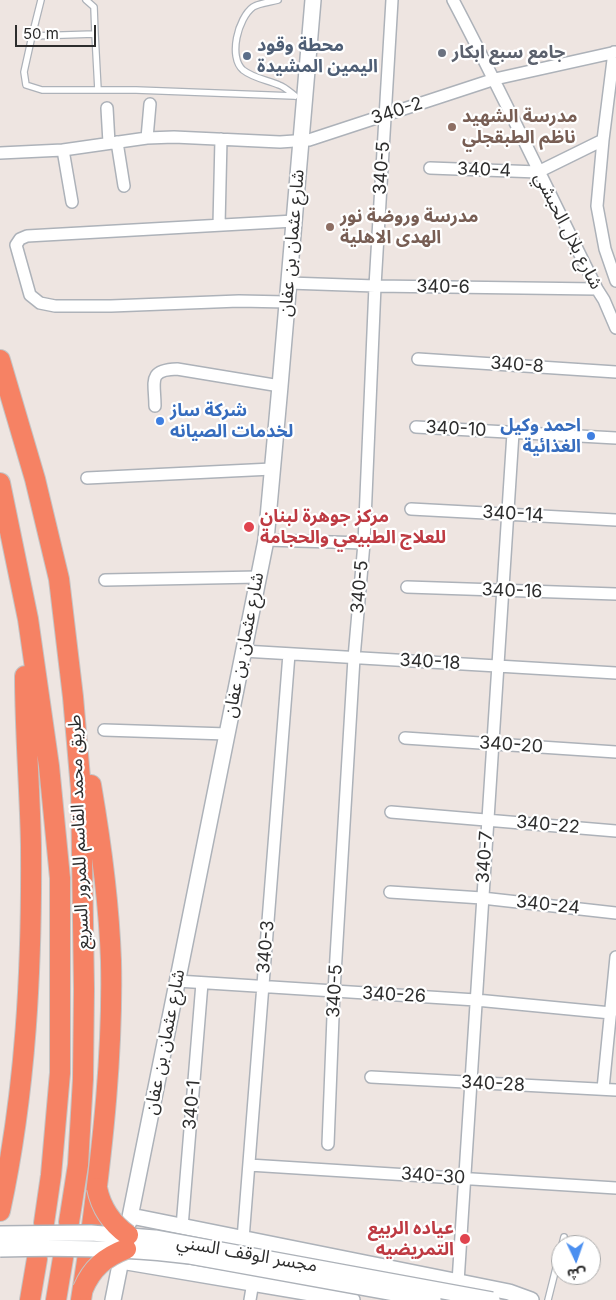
<!DOCTYPE html>
<html>
<head>
<meta charset="utf-8">
<style>
  body { margin:0 }
  #map { position:relative; width:616px; height:1300px; overflow:hidden; background:#eee5e1; font-family:Inter,"Noto Sans Arabic",sans-serif }
  canvas { display:block }
  .north { position:absolute; left:551px; top:1235px; width:50px; height:50px; box-sizing:border-box; background:#fff; border:1px solid #ababab; border-radius:50%; rotate:177deg; font-size:14px; font-weight:700; line-height:20px; text-align:center; color:#2d2d2d }
  .north::after { content:''; display:block; margin:auto; width:18px; height:22px; background:#4b8ff0; clip-path:polygon(50% 0,100% 100%,50% 72%,0 100%) }
  .scale { position:absolute; left:15px; top:25px; width:81px; height:22px; box-sizing:border-box; border:2px solid #2d2d2d; border-top:0; padding-left:6px; font-size:15px; line-height:18px; white-space:nowrap; color:#2d2d2d; -webkit-text-stroke:4px #fff; paint-order:stroke }
</style>
</head>
<body>
<div id="map">
<canvas width="616" height="1300"></canvas>
<div class="north">ش</div>
<div class="scale">50 m</div>
</div>
<script>
const ctx = document.querySelector('canvas').getContext('2d');
ctx.lineJoin = 'round';
function strokePath(path, color, width, dash) { ctx.strokeStyle = color; ctx.lineWidth = width; ctx.lineCap = dash ? 'butt' : 'round'; ctx.setLineDash(dash || []); ctx.stroke(path); }
function label(font, color, halo, rows, align = 'center') {
  ctx.font = font + ' Inter,"Noto Sans Arabic",sans-serif'; ctx.lineWidth = 4.5; ctx.setLineDash([]); ctx.textBaseline = 'middle'; ctx.strokeStyle = halo; ctx.fillStyle = color; for (const [text, x, y, turn = 0] of rows) {
    ctx.save(); ctx.translate(x, y); ctx.rotate((+turn || 0) * Math.PI / 180); ctx.textAlign = isNaN(turn) ? turn : align; if (halo) ctx.strokeText(text, 0, 0); ctx.fillText(text, 0, 0); ctx.restore();
  }
}
const lane = new Path2D(`
  M86 0 94 7 95 34
  M278 0C271 2 259 3 253 7 238 18 228 57 243 70 253 78 267 80 279 85 285 87 290 92 295 96
  M32 36 41 0
  M98 90 95 34 32 36 24 72 26 85 42 90H136L294 96
  M562 1245 564 1237
  M548 1300 561 1248`);
const street = new Path2D(`
  M453 0C503 95 549 193 597 289L604 300 616 328
  M614 52 603 140 597 206 605 249 616 281
  M107 108 109 143
  M147 138 150 104
  M117 142 124 186
  M63 150 72 202
  M0 153 63 150 147 138 174 137 280 142 309 140 495 79 616 52
  M430 168 538 172 603 140
  M219 225 221 139
  M289 283 375 286 597 289
  M287 302 239 301 111 306H55L40 303 30 295 16 245 20 239 27 236 294 221
  M418 359 616 372
  M155 406C155 382 147 370 177 369L280 386
  M416 427 616 438
  M87 478 272 469
  M411 509 616 520
  M266 540 364 543
  M105 580 258 577
  M407 587 616 594
  M243 651 616 673
  M104 730 227 734
  M405 738 616 752
  M391 812 616 831
  M390 892 482 898 616 913
  M177 981 476 1000 611 1013
  M371 1077 616 1090
  M603 1089 616 957
  M328 1144 334 991 354 658 364 543 375 286 392 0
  M249 1165 616 1188
  M182 1227 202 983
  M243 1239 289 654
  M458 1282 513 433
  M250 1300 253 1282`);
const secondary = new Path2D(`
  M131 1216 509 1292 531 1300
  M129 1222 266 540 280 386 313 0
  M121 1261 352 1300
  M113 1300 121 1260`);
const highway = new Path2D(`
  M0 360 35 479 59 579 73 697 81 789 84 989 83 1079 78 1165 69 1222
  M0 483 28 619 49 766 60 878V1073L51 1175 44 1223
  M91 785C101 843 109 902 111 961 113 1052 103 1143 91 1233
  M0 1211C26 1091 32 969 31 846 30 790 25 733 25 676
  M30 1300 37 1259
  M56 1300 63 1258
  M81 1300 89 1248`);
strokePath(lane, '#adb2b9', 8);
strokePath(street, '#adb2b9', 14);
strokePath(secondary, '#adb2b9', 18);
strokePath(highway, '#c4c4c4', 22);
strokePath(lane, '#fff', 5.5);
strokePath(street, '#fff', 11);
strokePath(secondary, '#fff', 15);
strokePath(highway, '#f68264', 20);
const secondaryBridge = new Path2D(`
  M0 1234 91 1233 155 1238 492 1300
  M0 1249C64 1247 126 1248 190 1256L433 1300`);
const highwayBridge = new Path2D(`
  M97 1188C101 1208 111 1223 128 1235
  M83 1289C92 1268 105 1257 126 1249`);
strokePath(secondaryBridge, '#adb2b9', 18, []);
strokePath(highwayBridge, '#c4c4c4', 22, []);
strokePath(secondaryBridge, '#fff', 15);
strokePath(highwayBridge, '#f68264', 20);
for (const [x, y, r, color] of [
  [442,53,5,"#6b7280"],
  [247,56,5,"#5c6f8a"],
  [452,127,5,"#8d6e63"],
  [330,227,5,"#8d6e63"],
  [160,421,5,"#3f7fe0"],
  [591,436,5,"#3f7fe0"],
  [249,527,6,"#e0444e"],
  [465,1239,6,"#e0444e"]
]) { const dot = new Path2D(); dot.arc(x, y, r, 0, 2 * Math.PI); ctx.fillStyle = color; ctx.fill(dot); strokePath(dot, '#fff', 2); }
label('bold 18px', '#4e5e75', '#fff', [
  ["محطة وقود",257,46],
  ["اليمين المشيدة",257,67]
], 'left');
label('bold 18px', '#5b616d', '#fff', [
  ["جامع سبع ابكار",452,53]
], 'left');
label('18px', '#2d2d2d', '#fff', [
  ["340-2",397,111,-18],
  ["340-5",382,168,-86],
  ["340-4",484,170,2],
  ["شارع بلال الحبشي",568,231,63],
  ["شارع عثمان بن عفان",292,243,-85],
  ["340-6",443,287,1],
  ["340-8",517,365,4],
  ["340-10",456,429,3],
  ["340-14",513,514,3],
  ["340-5",360,587,-85],
  ["340-16",512,591,2],
  ["شارع عثمان بن عفان",244,645,-79],
  ["340-18",430,662,3],
  ["340-20",511,745,4],
  ["340-22",548,825,5],
  ["طريق محمد القاسم للمرور السريع",79,832,-92],
  ["340-7",485,857,-86],
  ["340-24",548,905,6],
  ["340-3",266,947,-85],
  ["340-5",335,991,-87],
  ["340-26",394,995,3],
  ["شارع عثمان بن عفان",165,1042,-79],
  ["340-28",493,1084,3],
  ["340-1",192,1105,-85],
  ["340-30",433,1176,4],
  ["مجسر الوقف السني",247,1254,10]
]);
label('bold 18px', '#785e54', '#fff', [
  ["مدرسة الشهيد",462,117],
  ["ناظم الطبقجلي",462,138],
  ["مدرسة وروضة نور",340,217],
  ["الهدى الاهلية",340,238]
], 'left');
label('bold 18px', '#366cbe', '#fff', [
  ["شركة ساز",170,411],
  ["لخدمات الصيانه",170,432],
  ["احمد وكيل",581,426,"right"],
  ["الغذائية",581,447,"right"]
], 'left');
label('bold 18px', '#be3a42', '#fff', [
  ["مركز جوهرة لبنان",260,517],
  ["للعلاج الطبيعي والحجامة",260,538],
  ["عياده الربيع",454,1229,"right"],
  ["التمريضيه",454,1250,"right"]
], 'left');
</script>
</body>
</html>
